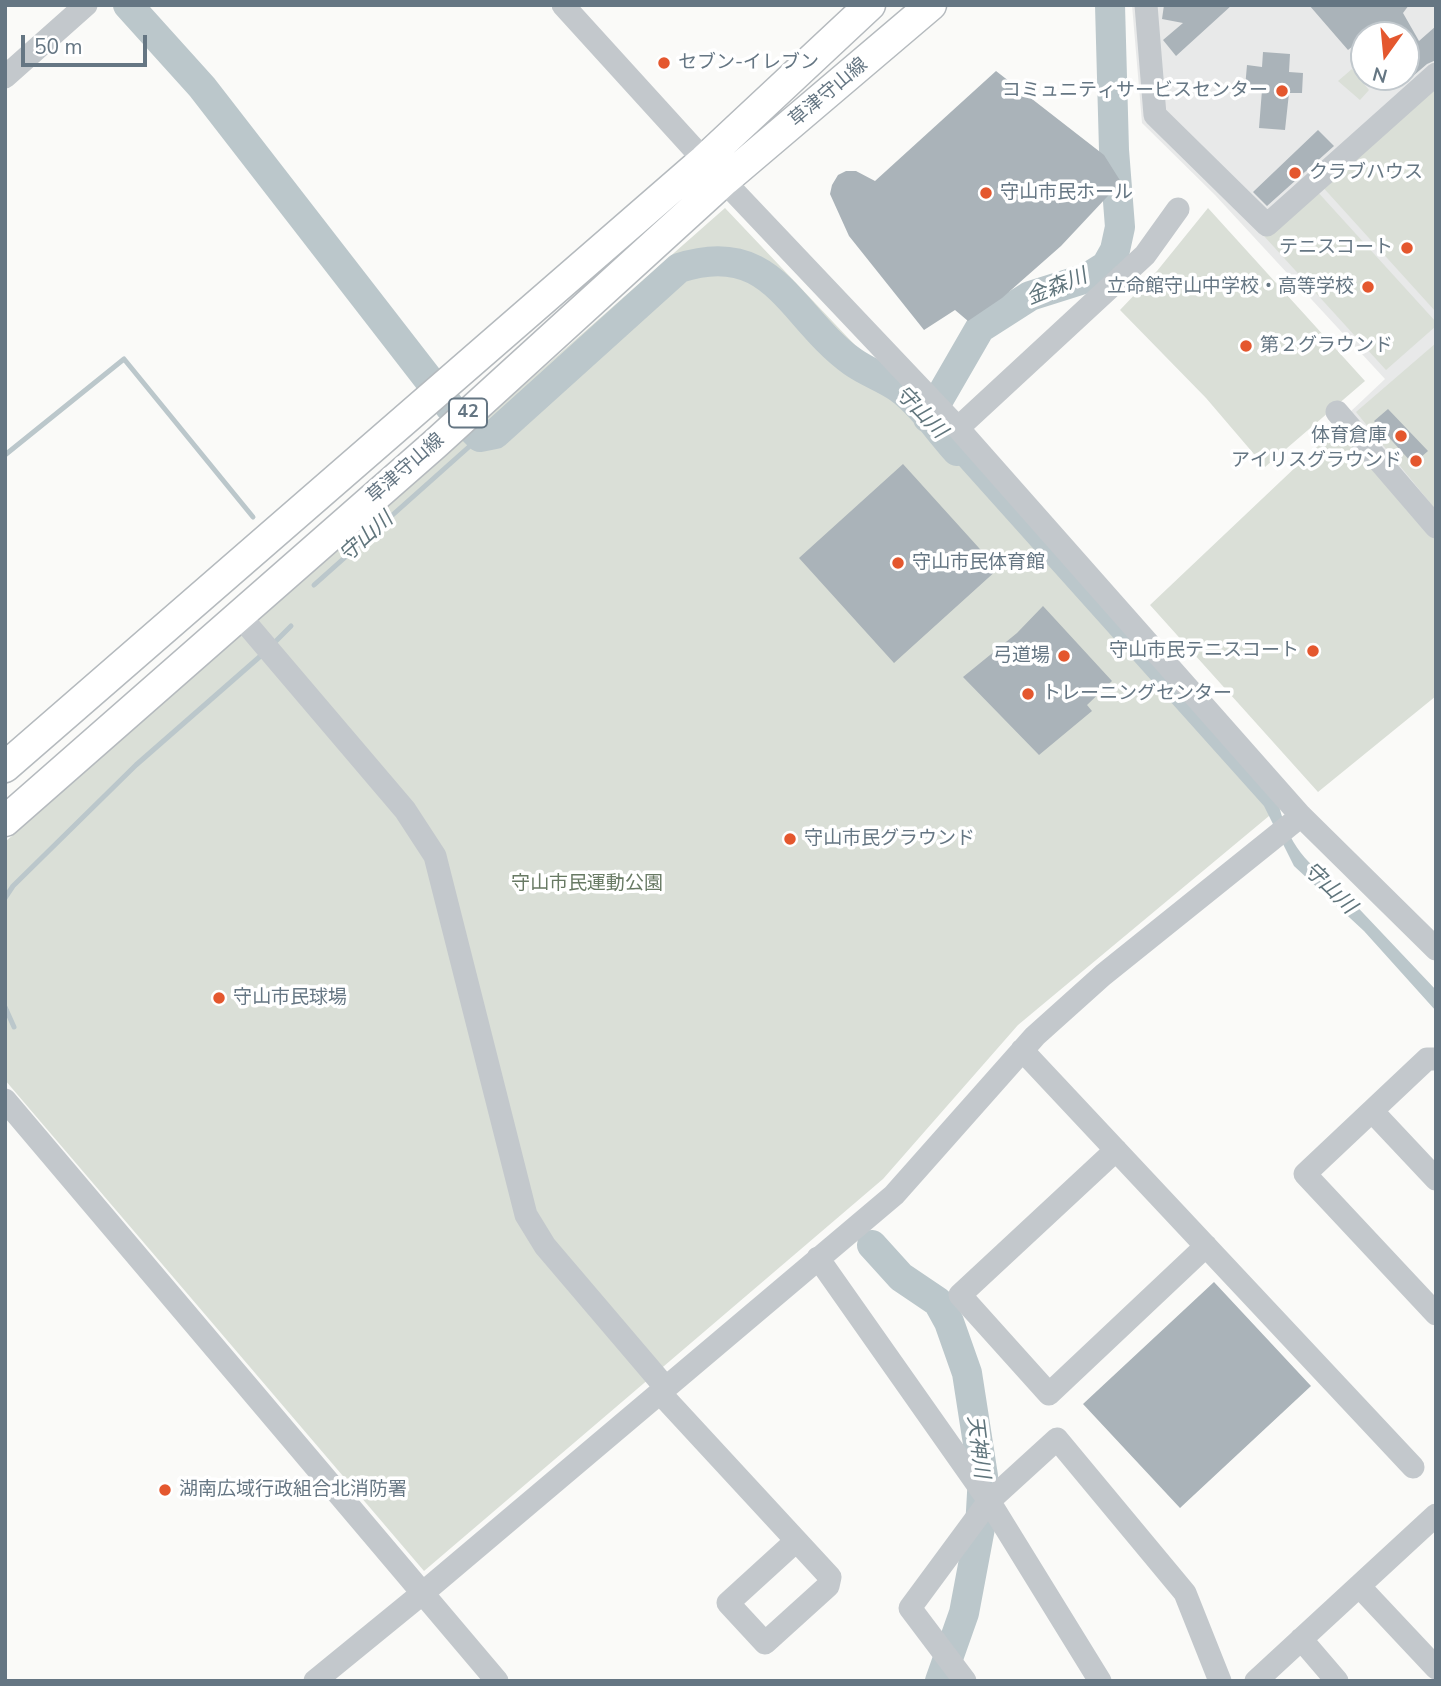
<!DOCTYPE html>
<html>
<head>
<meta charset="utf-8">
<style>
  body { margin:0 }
  #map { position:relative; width:1441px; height:1686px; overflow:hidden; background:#fafaf8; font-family:"Nunito Sans",sans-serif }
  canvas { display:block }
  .frame { position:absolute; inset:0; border:7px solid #657683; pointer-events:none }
  .north { position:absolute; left:1350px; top:21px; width:70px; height:70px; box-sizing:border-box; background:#fff; border:2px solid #c1c8cd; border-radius:50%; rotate:195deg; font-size:19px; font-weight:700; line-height:28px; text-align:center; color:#657683 }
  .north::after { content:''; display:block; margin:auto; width:24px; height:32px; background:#e4572e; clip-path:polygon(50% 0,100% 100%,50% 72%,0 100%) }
  .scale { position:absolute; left:21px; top:35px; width:126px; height:32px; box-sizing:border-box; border:4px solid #657683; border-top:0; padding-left:9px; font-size:21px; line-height:24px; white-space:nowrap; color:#657683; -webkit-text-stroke:5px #fff; paint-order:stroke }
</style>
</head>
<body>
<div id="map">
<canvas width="1441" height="1686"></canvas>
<div class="frame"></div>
<div class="north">N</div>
<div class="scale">50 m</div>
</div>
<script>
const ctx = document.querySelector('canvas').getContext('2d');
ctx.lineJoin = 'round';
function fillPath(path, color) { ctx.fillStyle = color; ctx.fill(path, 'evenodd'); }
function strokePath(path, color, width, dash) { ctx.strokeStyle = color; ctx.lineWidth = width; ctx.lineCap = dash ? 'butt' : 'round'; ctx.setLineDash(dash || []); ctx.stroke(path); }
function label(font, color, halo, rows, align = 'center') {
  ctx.font = font + ' "Nunito Sans","Noto Sans JP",sans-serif'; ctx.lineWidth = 7; ctx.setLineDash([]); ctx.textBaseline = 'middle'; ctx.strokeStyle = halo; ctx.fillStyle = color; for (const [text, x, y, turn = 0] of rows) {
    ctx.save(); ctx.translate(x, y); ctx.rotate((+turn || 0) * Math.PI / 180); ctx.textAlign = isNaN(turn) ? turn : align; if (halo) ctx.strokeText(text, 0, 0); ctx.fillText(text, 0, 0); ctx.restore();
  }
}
fillPath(new Path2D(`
  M1132 5H1436V516L1349 413 1385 379 1215 195 1142 123ZM1364 35H1406V77H1364Z`), '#e8e9e9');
fillPath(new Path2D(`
  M1352 69 1369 90 1360 100 1338 81Z
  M1436 80V312L1320 184Z
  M1315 189 1436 322V326L1386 370 1264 236Z
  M725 208 1287 801 1018 1025 883 1179 424 1571 5 1080V842Z
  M1208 208 1365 381 1265 467 1206 398 1120 310 1157 271Z
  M1436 343V510L1356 412Z
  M1338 427 1436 539V696L1318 792 1150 605Z`), '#dadfd7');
fillPath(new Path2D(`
  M935 416 1277 796C1282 827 1300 862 1328 876L1436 990V1011L1364 931 1294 866 1264 806 927 430Z`), '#bbc7cb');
strokePath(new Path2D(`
  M5 455 124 359 253 517
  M314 585 480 437
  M271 646 291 626
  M5 898 13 886 136 765 264 653
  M5 1007 14 1027`), '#bbc7cb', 5);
strokePath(new Path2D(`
  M128 5 202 87 450 407 480 437 495 434 679 268C774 237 790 317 853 362 867 372 885 378 899 388 921 404 939 431 957 451
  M928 418 980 328 1030 296 1087 278 1106 266 1115 250 1120 227 1114 150 1110 5
  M872 1245 901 1277 938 1302 949 1322 967 1373 983 1476 980 1528 964 1613 940 1681`), '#bbc7cb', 30);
fillPath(new Path2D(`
  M1164 5H1232L1176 56 1163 40 1183 23 1162 19Z
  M1309 5H1409L1403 13 1419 41 1436 26V60L1427 64 1406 82V35H1364V57L1353 46 1348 50Z
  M1263 52 1290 54 1289 72 1303 73 1302 93H1289L1285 130 1259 128 1262 90 1245 88 1247 65 1262 67Z
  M996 71 1104 155 1121 182 1061 246 1002 298 968 321 955 310 924 330 849 236 830 194 832 185 838 175 846 171H856L875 181Z
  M1318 130 1334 146 1267 206 1253 192Z
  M1388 409 1428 451 1413 464 1374 421Z
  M903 464 998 569 894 663 799 558Z
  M1043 606 1112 681 1087 705 1092 711 1039 755 963 677 1017 633Z
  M1214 1282 1311 1386 1180 1508 1083 1404Z`), '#aab3b9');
const major = new Path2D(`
  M5 767 704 160 870 5
  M5 821 435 444 725 180 931 5`);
strokePath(major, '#b5babe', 33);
strokePath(new Path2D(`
  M563 5 704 160 958 428 1301 816 1436 949
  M1146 5 1155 115 1267 225 1436 74
  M5 77 86 5
  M1337 412 1436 527
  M958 428 1145 255 1178 209
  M245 622 405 810 435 856 526 1215 545 1246 666 1388
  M1022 1050 1413 1467
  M1436 1059H1427L1305 1174 1436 1314
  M5 1100 497 1681
  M1372 1111 1436 1179
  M1116 1150 960 1295 1049 1394 1206 1246
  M818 1258 989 1501 1100 1681
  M660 1393 830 1577 828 1586 765 1643 728 1603 796 1541
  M1359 1586 1436 1668
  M1301 1639 1337 1681
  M315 1681 424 1592 894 1195 1035 1036 1103 975 1301 816
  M965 1681 910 1608 989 1501 1057 1439 1185 1593 1220 1681
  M1256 1681 1436 1515`), '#c3c8cc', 23);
strokePath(major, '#fff', 30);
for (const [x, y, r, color] of [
  [664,63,7,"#e4572e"],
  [1282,91,7,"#e4572e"],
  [1295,173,7,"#e4572e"],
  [986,193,7,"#e4572e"],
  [1407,248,7,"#e4572e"],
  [1368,287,7,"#e4572e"],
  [1246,346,7,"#e4572e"],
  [1401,436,7,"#e4572e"],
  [1416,461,7,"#e4572e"],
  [898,563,7,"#e4572e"],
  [1313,651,7,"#e4572e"],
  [1064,656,7,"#e4572e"],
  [1028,694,7,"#e4572e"],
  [790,839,7,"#e4572e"],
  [219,998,7,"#e4572e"],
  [165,1490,7,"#e4572e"]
]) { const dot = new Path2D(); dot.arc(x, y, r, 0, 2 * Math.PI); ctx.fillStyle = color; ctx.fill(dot); strokePath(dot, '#fff', 2.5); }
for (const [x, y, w] of [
  [468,413,38]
]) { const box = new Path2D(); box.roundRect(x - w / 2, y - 14.5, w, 29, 5); ctx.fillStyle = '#fff'; ctx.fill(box); strokePath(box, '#657683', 2); }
label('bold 18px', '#657683', null, [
  ["42",468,413]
]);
label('19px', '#657683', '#fff', [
  ["セブン-イレブン",678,63],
  ["コミュニティサービスセンター",1268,91,"right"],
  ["クラブハウス",1309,173],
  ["守山市民ホール",1000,193],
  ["テニスコート",1393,248,"right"],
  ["立命館守山中学校・高等学校",1354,287,"right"],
  ["第２グラウンド",1260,346],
  ["体育倉庫",1387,436,"right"],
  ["アイリスグラウンド",1402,461,"right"],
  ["守山市民体育館",912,563],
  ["守山市民テニスコート",1299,651,"right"],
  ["弓道場",1050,656,"right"],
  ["トレーニングセンター",1042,694],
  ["守山市民グラウンド",804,839],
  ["守山市民球場",233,998],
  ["湖南広域行政組合北消防署",179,1490]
], 'left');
label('19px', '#657683', '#fff', [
  ["草津守山線",829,93,-40],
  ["草津守山線",406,469,-41]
]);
label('19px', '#687a64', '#fff', [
  ["守山市民運動公園",587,884]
]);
label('italic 21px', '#60757c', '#fff', [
  ["金森川",1057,288,-22],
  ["守山川",920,413,46],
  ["守山川",367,538,-42],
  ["守山川",1329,889,44],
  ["天神川",977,1447,83]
]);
</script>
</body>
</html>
